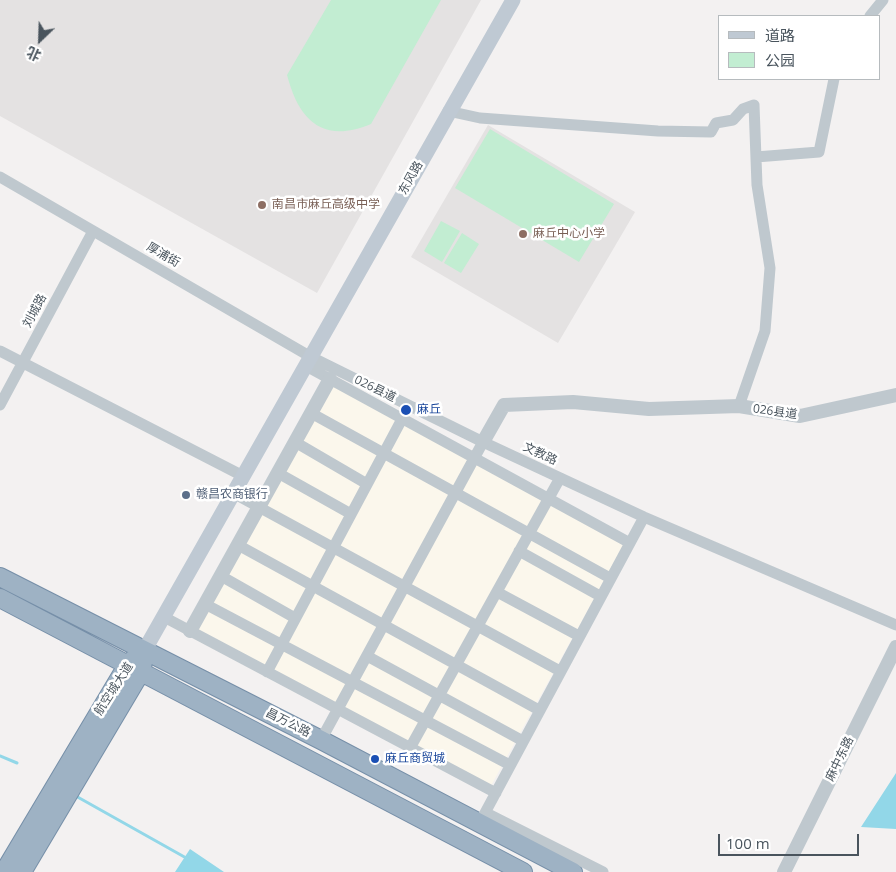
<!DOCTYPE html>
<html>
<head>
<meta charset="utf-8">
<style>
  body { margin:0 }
  #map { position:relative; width:896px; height:872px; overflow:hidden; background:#f3f1f1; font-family:"Open Sans","Noto Sans SC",sans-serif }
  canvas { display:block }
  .legend { position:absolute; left:718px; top:15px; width:162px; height:65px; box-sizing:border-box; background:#fff; border:1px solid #b6bbbe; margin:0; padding:6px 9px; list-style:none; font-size:15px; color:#49545d }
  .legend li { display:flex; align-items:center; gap:10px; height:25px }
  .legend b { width:25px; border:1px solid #b6bbbe }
  .north { position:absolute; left:15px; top:15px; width:50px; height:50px; -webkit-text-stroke:4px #fff; paint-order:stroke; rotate:204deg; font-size:14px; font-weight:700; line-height:20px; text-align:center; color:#49545d }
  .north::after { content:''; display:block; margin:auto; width:18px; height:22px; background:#49545d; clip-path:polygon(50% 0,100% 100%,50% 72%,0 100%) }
  .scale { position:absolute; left:718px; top:834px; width:141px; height:22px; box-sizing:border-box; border:2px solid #49545d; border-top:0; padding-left:6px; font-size:15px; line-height:18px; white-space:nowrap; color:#49545d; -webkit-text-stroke:4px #fff; paint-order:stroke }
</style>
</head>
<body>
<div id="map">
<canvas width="896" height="872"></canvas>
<ul class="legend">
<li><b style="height:6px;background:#bfc9d3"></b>道路</li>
<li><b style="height:14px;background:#c2edd2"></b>公园</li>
</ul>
<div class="north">北</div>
<div class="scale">100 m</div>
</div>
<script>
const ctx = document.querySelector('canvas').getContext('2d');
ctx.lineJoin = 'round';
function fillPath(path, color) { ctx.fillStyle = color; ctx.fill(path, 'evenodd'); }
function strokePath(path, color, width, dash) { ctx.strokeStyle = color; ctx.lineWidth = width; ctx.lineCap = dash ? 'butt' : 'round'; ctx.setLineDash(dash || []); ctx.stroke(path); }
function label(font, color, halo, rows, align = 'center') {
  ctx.font = font + ' "Open Sans","Noto Sans SC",sans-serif'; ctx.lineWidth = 5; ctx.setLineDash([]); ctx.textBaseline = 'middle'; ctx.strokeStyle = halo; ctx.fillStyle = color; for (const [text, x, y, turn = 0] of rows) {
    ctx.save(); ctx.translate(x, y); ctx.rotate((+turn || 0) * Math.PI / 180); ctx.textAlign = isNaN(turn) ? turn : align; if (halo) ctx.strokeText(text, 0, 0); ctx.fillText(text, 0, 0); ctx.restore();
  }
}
fillPath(new Path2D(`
  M333 385 624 544 487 793 185 634Z`), '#fbf7ec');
fillPath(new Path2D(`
  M0 0H481L317 293 0 116Z
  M488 125 635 212 558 343 411 257Z`), '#e4e2e2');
fillPath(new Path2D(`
  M331 0H441L371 124C323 144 299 121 287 75Z
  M490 129 614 204 579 262 455 188Z
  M441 221 460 231 442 262 424 251Z
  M462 233 479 244 461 273 444 263Z`), '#c2edd2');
fillPath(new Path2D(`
  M896 773V829L861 827Z
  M190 849 224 872H175Z`), '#92d7e8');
strokePath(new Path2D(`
  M0 756 17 763
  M74 795 188 859`), '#92d7e8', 3);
const trunk = new Path2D(`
  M0 577 321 740 573 872
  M0 598 523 872
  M4 872 128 664 136 657
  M22 872 142 670 143 659`);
strokePath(trunk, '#768fa8', 20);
strokePath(new Path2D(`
  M870 16 883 0
  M448 111 480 118 658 131 711 132 716 123 733 120 743 109 754 105 757 185 770 268 765 331 739 406
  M756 157 819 152 834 79
  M0 177 311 357 483 442
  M0 351 243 476
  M306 366 630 543
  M0 405 93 231
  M311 413 610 578
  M295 442 367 484
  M278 473 351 514
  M233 493 560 671
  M238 545 539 710
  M519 551 600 596
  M221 576 295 618
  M497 592 579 636
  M205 604 510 765
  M164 617 496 793
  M367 656 523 741
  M267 672 402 419
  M321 740 483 442 644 517 896 625
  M410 748 560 478
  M486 813 603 872
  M479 824 644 517`), '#bfc8ce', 11);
strokePath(new Path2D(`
  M483 442 504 405 573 402 649 409 739 406 800 416 896 395
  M190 631 330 379
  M784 872 896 647`), '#bfc8ce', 14);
strokePath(new Path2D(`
  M144 651 513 0`), '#bfc9d3', 15);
strokePath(trunk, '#9eb2c4', 18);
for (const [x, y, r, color] of [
  [262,205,5,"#8d6e63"],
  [523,234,5,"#8d6e63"],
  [406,410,6,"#1a4fb4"],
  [186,495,5,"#5c6f8a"],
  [375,759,5,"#1a4fb4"]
]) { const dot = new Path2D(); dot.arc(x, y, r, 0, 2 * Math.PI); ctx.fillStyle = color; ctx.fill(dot); strokePath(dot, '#fff', 2); }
label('12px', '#49545d', '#fff', [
  ["东风路",411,178,-61],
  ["厚浦街",163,255,30],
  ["刘城路",35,311,-62],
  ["026县道",375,389,26],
  ["026县道",775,412,8],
  ["文教路",540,454,25],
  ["航空城大道",114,689,-57],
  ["昌万公路",288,723,27],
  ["麻中东路",840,759,-64]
]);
label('12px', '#785e54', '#fff', [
  ["南昌市麻丘高级中学",272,205],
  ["麻丘中心小学",533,234]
], 'left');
label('12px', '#164399', '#fff', [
  ["麻丘",417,410],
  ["麻丘商贸城",385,759]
], 'left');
label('12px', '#4e5e75', '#fff', [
  ["赣昌农商银行",196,495]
], 'left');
</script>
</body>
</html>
